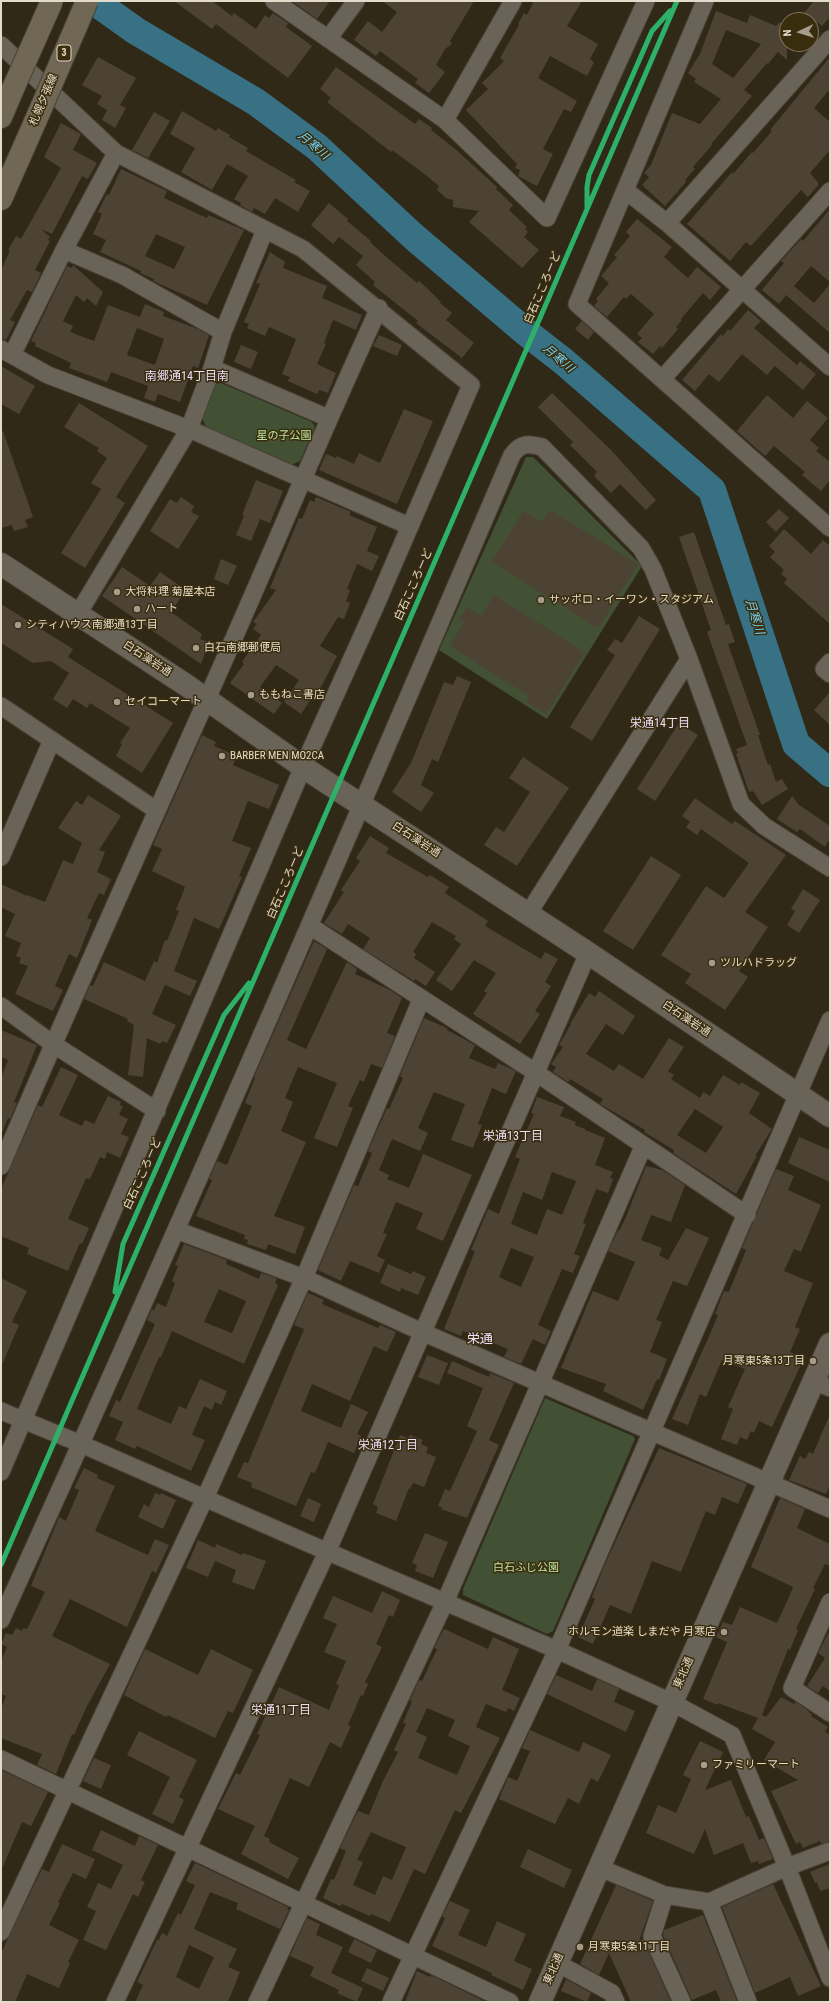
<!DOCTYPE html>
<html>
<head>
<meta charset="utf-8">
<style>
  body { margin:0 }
  #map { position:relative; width:831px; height:2003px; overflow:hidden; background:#302918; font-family:"Roboto Condensed",sans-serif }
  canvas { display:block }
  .frame { position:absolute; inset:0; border:2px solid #e4dccb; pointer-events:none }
  .north { position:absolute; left:779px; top:12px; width:40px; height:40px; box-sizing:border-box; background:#3a2d0e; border:1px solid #7e735a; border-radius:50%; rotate:266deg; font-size:11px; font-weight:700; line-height:16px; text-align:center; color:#e4dccb }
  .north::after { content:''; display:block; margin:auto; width:14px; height:18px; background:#a59d8c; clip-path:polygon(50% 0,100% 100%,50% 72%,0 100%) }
</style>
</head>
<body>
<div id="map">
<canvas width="831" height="2003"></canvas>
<div class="frame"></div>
<div class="north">N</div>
</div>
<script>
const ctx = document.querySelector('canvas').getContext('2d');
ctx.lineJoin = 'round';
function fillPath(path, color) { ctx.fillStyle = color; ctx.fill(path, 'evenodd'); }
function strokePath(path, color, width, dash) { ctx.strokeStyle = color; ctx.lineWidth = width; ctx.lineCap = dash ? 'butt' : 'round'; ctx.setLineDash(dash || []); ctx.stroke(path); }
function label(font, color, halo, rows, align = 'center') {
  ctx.font = font + ' "Roboto Condensed","Noto Sans JP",sans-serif'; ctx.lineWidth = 3; ctx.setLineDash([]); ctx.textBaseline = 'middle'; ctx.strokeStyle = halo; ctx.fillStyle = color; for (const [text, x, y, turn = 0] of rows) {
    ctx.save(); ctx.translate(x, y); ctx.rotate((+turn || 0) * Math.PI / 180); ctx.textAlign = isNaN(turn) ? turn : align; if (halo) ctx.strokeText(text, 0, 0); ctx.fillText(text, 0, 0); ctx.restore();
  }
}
fillPath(new Path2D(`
  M221 383 312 422 315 427 300 461 291 465 206 427 202 418 215 384Z
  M526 457H533L642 566 547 719 439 650Z
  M545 1398 633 1436 635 1439 553 1631 547 1634 463 1595V1589Z`), '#425034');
strokePath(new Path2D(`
  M94 1 136 31 256 102 317 147 414 237 527 333 563 361 712 490 796 744 830 773`), '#377183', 28);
fillPath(new Path2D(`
  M174 1H212L232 16 234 13 256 29 265 15 269 18 273 13 288 23 286 27 312 46 288 78 216 24 212 29Z
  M292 1H330L317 19Z
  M382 1H474L450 41 452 44 445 49 436 65 445 72 429 93 415 83 418 79 380 51 376 56 354 40 368 21 382 32 397 12Z
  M534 1H582L567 26 598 44 590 59 594 62 587 76 550 56 538 78 577 101 571 112 564 109 543 149 553 154 537 186 518 176 520 170 515 168 517 164 466 110 488 89 482 83 504 61 500 58 519 25 518 24 524 13 527 15Z
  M814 1H830V17L822 26 814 20H798Z
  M716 11 747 23 750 15 776 26 780 22 787 28V60L778 52 768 64 767 63 744 90 752 96 711 144 712 145 693 167 695 169 685 180 686 182 665 206 642 185 649 177 644 173 651 165 672 113 700 124 721 99 694 82 696 79 688 73 700 54ZM726 30 761 44 733 78 712 64Z
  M98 57 136 78 120 105 126 108 115 128 102 120 107 110 97 104 102 96 82 85Z
  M830 57V89L814 108 830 122V150L810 173 819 184 808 197 801 190 751 246 746 242 730 261 687 224 732 172 733 174 752 152 753 153 772 131 770 130Z
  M336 67 415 124 419 119 432 128 431 130 454 148 497 187 496 189 513 205 509 210 527 227 525 229 528 232 524 237 539 250 522 268 469 222 479 211 453 207V200L446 198 437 190 439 186 422 172 392 150 391 152 327 102 331 98 320 89Z
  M182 111 216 131 218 128 230 135 229 137 248 148 246 151 296 180 294 182 310 191 298 212 275 198 265 214 254 208 252 212 240 205 241 203 234 199 248 176 227 164 212 190 181 172 195 148 170 134Z
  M154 112 170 121 148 158 132 150Z
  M61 123 81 134 73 150 97 163 88 179 82 176 52 234 41 229 50 237 48 240 50 241 35 270 41 273 32 292 27 290 10 320 15 322 6 340 1 339V270L10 251 8 250 16 236 21 239 61 168 44 157Z
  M121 169 167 191 164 198 207 218 208 215 244 230 207 305 153 281 154 279 140 273 141 271 100 252 106 240 93 234 102 214 98 212 107 194 109 195ZM156 234 185 247 174 269 145 256Z
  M329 203 348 219 347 221 371 241 370 242 384 255 417 283 419 281 428 289 441 302 440 303 452 313 446 320 474 343 462 358 416 323 418 321 373 285 375 282 356 265 363 256 339 237 333 244 311 225Z
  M830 209V282L811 266 794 286 814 303 830 284V333L786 295 779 304 762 290 784 263 781 261 801 239 803 241Z
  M637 219 672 247 664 257 688 278 697 267 721 287 710 300 703 293 681 319 682 320 676 327 678 329 662 348 660 346 653 354 638 342 642 338 637 334 654 314 631 294 626 299 624 297 607 317 594 306 598 301 596 299 609 283 601 276 617 257 614 255 630 236 626 232Z
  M270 252 285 262 283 268 327 286 322 298 362 315 356 330 333 320 324 343 326 344 317 364 336 373 328 393 319 390 317 394 288 381 290 377 282 374 296 339 269 327 265 336 247 328 249 324 244 322 260 284 256 283Z
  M73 265 103 292 96 306 87 298 84 302 76 295 63 321 73 326 70 332 94 341 108 305 140 317 145 304 164 312 163 316 198 329 209 335 198 368 193 366 180 402 158 394 155 402 144 398 148 386 111 372 107 382 69 368 71 363 35 346 36 343 31 341 67 266 72 268ZM137 328 164 339 155 365 127 355Z
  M748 310 761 321 754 328 797 365 800 361 816 374 803 390 775 366 767 375 742 354 719 382 709 374 695 391 682 380 721 334 723 336 728 329 730 331Z
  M582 321 594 332 588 340 575 329Z
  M379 335 402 345 397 356 373 346Z
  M241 345 258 352 251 369 234 362Z
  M1 366 35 386 19 414 1 404Z
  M552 393 611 450 656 500 646 510 620 484 611 493 594 476 597 472 570 445 573 442 538 407Z
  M767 395 793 418 807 401 828 418 810 440 819 448 816 451 830 462V480L821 491 802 475 805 472 774 446 765 456 737 431Z
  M79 403 148 446 116 497 125 503 85 568 61 553 101 489 91 483 107 458 97 451 99 448 64 427Z
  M404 409 433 421 397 504 319 470 326 454 336 458 337 456 354 464 359 453 380 463Z
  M1 431H3L33 517 25 520 28 527 14 531 12 525 1 528Z
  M256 480 283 491 270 523 260 519 251 541 236 535 244 516 242 515Z
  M181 497 194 506 191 512 199 516 178 549 150 531 170 499 177 503Z
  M316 497 351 512 349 515 377 527 367 551 379 556 372 571 357 564 347 589 350 590 346 601 350 603 344 619 338 617 320 646 337 656 314 701 311 699 301 714 284 702 299 680 276 665 260 687 282 703 274 714 230 683 244 664 242 662 261 635 253 629 257 624 253 622 276 590 270 588 299 518 302 519 310 500 314 502Z
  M779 509 789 518 776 532 766 522Z
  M550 510 638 564 598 628 492 562 523 511 543 522Z
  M784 529 811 554 823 540 830 546V624L784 583 787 579 781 574 784 570 770 557 775 552 769 546Z
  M694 532 726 625 729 624 735 642 728 644 760 735H758L768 765 770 764 776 782 782 779 788 789 762 805 753 791 749 792 736 754 738 753 736 749 747 745 707 632 711 630 679 537Z
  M221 559 237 566 228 585 214 579Z
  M122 567 150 586 160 572 186 590 171 612 202 634 200 639 209 642 201 664 102 596Z
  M494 595 585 652 546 714 526 702 529 696 450 646 464 622 459 619 467 607 481 616Z
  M1 604 73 649 68 657 173 723 142 773 116 756 122 744 120 743 130 728 90 703 87 708 73 699 67 708 53 699 69 673 51 661 33 663 1 643Z
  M639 616 660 629 592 741 570 727 615 655 607 650 615 639 622 643Z
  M457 676 471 682 438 762 432 759 421 785 434 793 421 812 392 792 411 763 444 682 453 685Z
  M830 692V725L814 710Z
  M679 723 698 735 655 801 637 789Z
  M202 735 216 742 214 746 237 756 233 765 279 785 269 809 248 801 232 841 251 848 239 876 242 877 219 929 194 918 174 971 197 981 190 996 165 985 152 1014 176 1025 167 1043 162 1041 160 1044 147 1038 143 1077 128 1075 134 1025 127 1021 128 1019 84 999 90 985 93 986 104 962 145 981 154 961 157 963 165 940 167 941 179 911 176 910 185 887 152 871 162 849 153 845Z
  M523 757 569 788 517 866 484 845 496 827 504 832 530 792 509 778Z
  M88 795 121 816 99 850 105 852 97 872 111 879 104 895 99 893 87 918 92 920 77 958 69 954 55 986 63 990 53 1011 15 994 28 966 19 963 21 958 16 956 21 943 5 936 15 914 1 907V884L27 896V895L45 902 63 860 73 864 82 843 58 828 76 801 82 805Z
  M792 796 798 804 830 826V839L825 847 800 829 797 832 777 819Z
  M695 798 732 824 735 821 786 855 745 912 768 927 739 971 748 977 725 1010 685 983 691 974 661 955 706 886 724 898 749 863 701 829 697 835 686 827 690 822 682 816Z
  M370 836 389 848 386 853 428 877 430 875 449 887 445 893 488 921 485 926 541 959 545 952 558 959 545 982 551 986 535 1011 540 1014 520 1044 473 1014 487 993 484 991 496 973 474 960 452 991 436 980 461 944 454 939 456 936 432 922 413 952 416 954 414 958 435 972 426 986 415 979 414 981 363 949 370 938 348 924 342 934 324 923 344 892 341 890 360 861 356 858Z
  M651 856 681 875 633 950 603 931Z
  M803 889 820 900 799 933 787 925 795 911 791 909Z
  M314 941 327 949 287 1040 306 1049 347 962 357 969 355 974 390 990 402 998 387 1033 395 1036 382 1068 371 1064 364 1082 360 1080 348 1106 353 1108 337 1147 314 1138 337 1083 298 1067 285 1098 293 1102 281 1131 306 1142 274 1216 305 1227 295 1254 268 1244 266 1250 247 1244 248 1240 244 1239 245 1235 196 1216 212 1180 209 1179 217 1161 227 1165 252 1106 245 1103 255 1078 254 1077Z
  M599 991 635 1016 623 1035 606 1024 586 1054 614 1071 619 1064 643 1079 669 1038 684 1047 668 1071 674 1075 671 1079 700 1098 703 1092 710 1096 723 1075 740 1085 741 1082 760 1093 749 1113 772 1129 755 1156H757L736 1194 673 1153 674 1150 644 1132 645 1130 600 1104 603 1099 570 1079 568 1082 553 1072 556 1067 551 1064 563 1047 559 1045 571 1024H570L589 993 595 997ZM695 1109 723 1127 706 1153 677 1135Z
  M424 1018 447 1028V1030L475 1045 469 1058 495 1069 498 1063 516 1071 506 1094 492 1088 478 1124 482 1125 473 1148 451 1140 465 1104 434 1092 418 1128 428 1133 420 1151 392 1139 379 1170 389 1175 387 1179 409 1188 423 1154 472 1175 443 1241 416 1229 423 1213 396 1202 383 1233 387 1234 377 1256 385 1260 379 1273 350 1261 341 1281 318 1270 354 1185 358 1186 372 1153 368 1151 387 1108 389 1109 403 1078 400 1076Z
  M1 1030 37 1045 14 1102 17 1103 10 1119 8 1118 2 1133 1 1078 8 1060 1 1057Z
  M61 1067 78 1075 59 1115 82 1126 85 1120 94 1124 108 1096 121 1102 120 1105 123 1106 119 1115 128 1119 121 1134 129 1137 120 1158 107 1152 105 1159 100 1157 90 1179 86 1178 68 1219 89 1228 82 1244 80 1243 68 1271 27 1254 29 1248 1 1236V1189L38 1105 42 1107Z
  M537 1097 564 1107 560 1116 576 1122 575 1125 585 1129V1130L605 1138 595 1165 613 1172 610 1178 613 1179 608 1193 596 1189 583 1223 586 1224 574 1254 580 1256 573 1273 562 1269 538 1325 551 1331 545 1345 533 1339 521 1364 504 1357 508 1349 463 1331 461 1336 444 1329 475 1251 471 1250 488 1209 499 1214 520 1159 515 1157 534 1114 531 1113ZM552 1172 576 1181 562 1215 547 1209 537 1235 511 1224 523 1192 542 1200ZM511 1248 534 1257 521 1287 499 1277Z
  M799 1137 830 1150V1182L788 1163Z
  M646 1166 662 1170 685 1185 671 1222 651 1215 641 1240 662 1248 659 1255 668 1260 686 1228 709 1238 687 1286 673 1281 656 1320 662 1322 650 1352 667 1359 659 1380 657 1379 643 1410 603 1391 606 1384 561 1368 593 1291 618 1301 635 1262 608 1251 618 1230 619 1231 626 1217Z
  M776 1169 794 1176 788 1190 821 1205 801 1252 794 1249 784 1271 813 1283 795 1327 800 1329 790 1352 804 1358 772 1427 759 1421 754 1433 751 1431 747 1440 740 1437 737 1445 721 1439 733 1409 728 1407 745 1369 722 1360 706 1397 700 1394 688 1425 672 1419 710 1334 718 1315 715 1314 724 1291 729 1292 746 1250 742 1248Z
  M184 1244 227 1260 226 1264 259 1279 261 1273 277 1278 275 1283 278 1285 244 1364 172 1331 161 1357H159L137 1409 171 1424 179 1406 186 1409 200 1379 227 1391 221 1405 215 1402 212 1410 204 1406 192 1435 205 1440 191 1471 137 1446 135 1449 115 1440 123 1422 109 1416 116 1400 120 1402 155 1324 147 1320 152 1309 154 1311 157 1303 166 1307 175 1283 172 1281 178 1266 175 1265ZM219 1289 246 1301 232 1333 204 1322Z
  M388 1264 411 1274 413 1271 426 1277 418 1295 401 1288 400 1292 380 1283Z
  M1 1278 27 1291 12 1322 19 1325 1 1367Z
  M308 1293 324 1300 322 1304 378 1328 380 1325 396 1332 387 1352 374 1346 350 1401 312 1384 301 1411 341 1428 351 1404 368 1412 357 1434 361 1436 354 1453 328 1442 315 1473 311 1472 296 1506 251 1487 252 1483 237 1477 244 1462 248 1463 304 1329 294 1325Z
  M427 1355 448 1363 439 1385 418 1377Z
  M452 1361 489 1377 490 1373 514 1383 489 1440 499 1445 467 1518 441 1509 442 1507 438 1506 445 1489 450 1491 477 1431 467 1426 483 1388 447 1373Z
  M830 1414V1485L826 1494 789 1480 800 1456 805 1459 809 1452 813 1454Z
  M400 1435 408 1438 410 1435 423 1440 421 1444 428 1447 426 1453 436 1457 424 1487 413 1483 410 1489 409 1488 396 1521 376 1513 378 1507 373 1504Z
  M659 1448 747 1484 738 1504 722 1497 715 1515 706 1511 681 1572 652 1561 631 1614 610 1605 593 1644 578 1637 595 1599 592 1597 604 1566Z
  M84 1468 98 1475 97 1478 115 1486 95 1531 148 1555 155 1539 169 1545 156 1573 152 1571 127 1627 70 1599 52 1636 110 1664 86 1708 74 1735 72 1734 56 1774 37 1765 42 1754 1 1738V1709L6 1696 1 1694V1661L7 1647 1 1644 6 1633 12 1635 16 1628 22 1631 23 1628 27 1629 45 1592 31 1586 59 1517 66 1521 79 1490 74 1488Z
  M155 1493 160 1495 161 1493 176 1500 163 1529 138 1517 144 1504 149 1507Z
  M308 1498 321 1504 314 1522 300 1516Z
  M780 1498 805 1509 797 1528 830 1544V1566L825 1564 813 1588 815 1589 796 1629 798 1630 790 1650 788 1649 762 1715 766 1717 781 1697 794 1704 796 1702 807 1710 812 1715 811 1716 828 1727 825 1732 830 1735V1841L821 1844 820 1841 803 1848 800 1842 796 1844 771 1791 798 1780 764 1760 775 1742 752 1729 758 1718 718 1703V1705L703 1699 727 1642 716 1637 723 1622 732 1625 740 1607 777 1623 789 1597 793 1587 751 1567Z
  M425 1533 448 1542 433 1578 415 1571 417 1565 412 1563Z
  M198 1540 215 1548 216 1544 242 1555 243 1553 266 1561 254 1590 232 1582 236 1570 215 1561 208 1577 186 1568Z
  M382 1591 400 1600 393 1617 389 1615 376 1644 382 1647 365 1682 368 1684 363 1696 361 1695 348 1725 351 1726 341 1748 330 1742 309 1787 290 1778 264 1836 270 1839 269 1842 299 1858 288 1879 241 1854 255 1826 218 1809 236 1773 240 1775 260 1735 257 1734 279 1687 329 1710 339 1685 336 1684 346 1661 324 1652 337 1624 323 1618 333 1596 372 1613Z
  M444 1629 488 1649 493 1637 519 1649 502 1690 520 1698 514 1711 508 1708 506 1712 486 1704 476 1727 500 1738 461 1813 455 1810 425 1874 414 1869 390 1922 371 1914 370 1916 342 1904 340 1906 323 1898 331 1879 334 1880 346 1851 340 1848 358 1811 369 1815 383 1781 398 1752 394 1750 406 1724 403 1723 412 1701 410 1700 419 1680 422 1681 437 1649 434 1648ZM427 1708 455 1720 448 1736 470 1746 457 1775 418 1758 427 1737 416 1732ZM371 1832 406 1847 392 1880 383 1876 375 1895 353 1885 363 1862 357 1860Z
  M830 1630V1691L823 1686 818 1693 807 1686 825 1658 818 1653Z
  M145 1649 198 1675 211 1649 253 1670 233 1713 228 1711 215 1738 168 1715 166 1717 124 1695Z
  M556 1675 592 1691 597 1679 619 1689 614 1702 635 1711 626 1732 547 1694Z
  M530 1730 579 1752 583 1742 611 1755 598 1782 591 1778 579 1804 568 1798 555 1824 499 1799 508 1777 517 1781 530 1751 522 1748Z
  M139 1731 197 1760 179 1797 184 1800 173 1824 152 1814 170 1777 127 1755Z
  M700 1741 723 1752 705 1790 731 1780 746 1817 749 1816 759 1840 764 1838 773 1859 759 1864 758 1861 751 1863 743 1843 714 1855 705 1829 694 1854 646 1833 658 1805 676 1813 691 1779 683 1775Z
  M94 1758 111 1765 101 1789 83 1781Z
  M1 1770 48 1792 31 1826 22 1822 1 1871Z
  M101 1830 135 1846 139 1836 158 1845 141 1880 145 1882 138 1897 133 1894 106 1950 83 1940 96 1911 87 1907 98 1883 111 1889 123 1865 92 1850Z
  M62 1844 95 1859 86 1879 73 1873 58 1902 60 1903 49 1925 79 1940 68 1962 70 1963 59 1988 27 1974 15 2002H1V1953L42 1869 49 1872Z
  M528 1849 572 1870 564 1888 520 1867Z
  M195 1863 288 1907 287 1909 289 1910 280 1929 236 1909 238 1903 210 1892 194 1929 237 1949 228 1967 240 1972 228 2002H135L143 1985 137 1982 157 1940H159L162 1933 167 1936 178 1913 181 1915 195 1885 186 1881ZM189 1945 214 1957 199 1989 176 1977Z
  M830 1864V1888L820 1891 817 1882 815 1883 810 1872Z
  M773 1884 821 1986 798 1996 790 1977 755 1993 722 1907Z
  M616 1885 653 1901 639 1941 643 1939 671 2002H631L609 1953 599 1975 580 1964Z
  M450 1901 470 1910 458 1935 486 1947 497 1921 526 1934 514 1961 532 1969 523 1990 491 1975 492 1973 432 1946 445 1918 442 1916Z
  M703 1915 737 2001 735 2002H721L716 1990 692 2000 663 1935 664 1930Z
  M307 1918 320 1924 316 1935 343 1947 331 1973 363 1988 357 2002 337 1993 339 1990 310 1976 314 1967 290 1956Z
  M354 1939 377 1950 371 1963 348 1952Z
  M367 1968 389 1978 383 1991 361 1981Z
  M417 1971 430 1977 431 1975 486 2002H405Z
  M566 1979 591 1993 587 2002 561 1991Z`), '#4d4334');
const minor = new Path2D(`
  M274 1 445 120 547 218 646 1
  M705 1 577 304 830 528
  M328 39 356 1
  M1 45 116 153 303 249 471 385 375 607 303 767 1 1472
  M445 120 513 1
  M625 190 667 223 830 367
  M667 223 830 39
  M64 250 122 275 223 332
  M1 349 48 375 189 429 409 526
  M12 355 64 250 116 153
  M212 368 328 418
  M663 378 830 191
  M78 614 189 429 212 368 223 332 265 230
  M830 662 824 669 830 674
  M1 706 156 810
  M1 857 52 740
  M528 914 689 659
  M310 926 535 1072 747 1215
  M1 1006 53 1044 157 1111
  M1 1166C67 1010 137 856 206 701 265 570 319 438 379 308
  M176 1230 304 1278 422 1332 830 1509
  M813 1381 830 1388
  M1 1411 74 1441 312 1545 557 1650 671 1702 732 1735 787 1867 830 1978
  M830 1602 792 1688 830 1713
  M1 1620C177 1234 345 845 512 455 521 443 528 443 542 447L641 548 653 569 689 659 741 804 764 826 830 868
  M1 1759 510 2002
  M600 1868 665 1895 709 1902 748 2002
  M665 1895 652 1936 682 2002
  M709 1902 787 1867 830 1851
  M1 1932 205 1498 304 1278 421 1000
  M557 1963 612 1993 616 2002
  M115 2002 327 1552 588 953
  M257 2002 445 1602 643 1147
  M391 2002 557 1650 830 1020`);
const tertiary = new Path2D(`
  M540 2002 830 1344`);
const secondary = new Path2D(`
  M1 564 186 685 303 767 588 953 830 1116`);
const primary = new Path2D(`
  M1 117 12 91
  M1 199 42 106`);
strokePath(minor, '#484236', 19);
strokePath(tertiary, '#484236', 24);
strokePath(secondary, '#484236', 24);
strokePath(primary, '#484236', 24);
strokePath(minor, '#696457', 17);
strokePath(tertiary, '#696457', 22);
strokePath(secondary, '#696457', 22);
strokePath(primary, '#706755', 22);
const primaryBridge = new Path2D(`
  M12 91 52 1
  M42 106 87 1`);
strokePath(primaryBridge, '#484236', 24, []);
strokePath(primaryBridge, '#706755', 22);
strokePath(new Path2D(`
  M587 207V187L589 175 652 31 670 11
  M115 1292 123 1244 224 1015 249 983
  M1 1565 677 1`), '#2db169', 5);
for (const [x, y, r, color] of [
  [117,592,4,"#a59d8c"],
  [541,600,4,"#a59d8c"],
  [137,609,4,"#a59d8c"],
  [18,625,4,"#a59d8c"],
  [196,648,4,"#a59d8c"],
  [251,695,4,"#a59d8c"],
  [117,702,4,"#a59d8c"],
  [222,756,4,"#a59d8c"],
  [712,963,4,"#a59d8c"],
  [813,1361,4,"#a59d8c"],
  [724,1632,4,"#a59d8c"],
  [704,1765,4,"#a59d8c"],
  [580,1947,4,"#a59d8c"]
]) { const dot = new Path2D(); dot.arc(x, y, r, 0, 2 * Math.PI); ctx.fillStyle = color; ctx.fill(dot); strokePath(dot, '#3a2d0e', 1.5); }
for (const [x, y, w] of [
  [64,53,14]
]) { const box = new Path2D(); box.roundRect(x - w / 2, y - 8, w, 16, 3); ctx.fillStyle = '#3a2d0e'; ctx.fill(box); strokePath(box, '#e4dccb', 1); }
label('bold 10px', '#e4dccb', null, [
  ["3",64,53]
]);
label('11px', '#e4dccb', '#3a2d0e', [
  ["札幌夕張線",44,100,-67],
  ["白石こころーど",543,288,-67],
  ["白石こころーど",414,585,-66],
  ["白石藻岩通",147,659,33],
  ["白石藻岩通",416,840,33],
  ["白石こころーど",286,883,-67],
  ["白石藻岩通",686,1019,34],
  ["白石こころーど",143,1174,-66],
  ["東北通",684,1673,-66],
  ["東北通",554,1969,-66]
]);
label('11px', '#bce59e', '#3a2d0e', [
  ["星の子公園",284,436],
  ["白石ふじ公園",526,1568]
]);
label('11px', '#e4dccb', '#3a2d0e', [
  ["大将料理 菊屋本店",125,592],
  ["サッポロ・イーワン・スタジアム",549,600],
  ["ハート",145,609],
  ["シティハウス南郷通13丁目",26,625],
  ["白石南郷郵便局",204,648],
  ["ももねこ書店",259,695],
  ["セイコーマート",125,702],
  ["BARBER MEN MO2CA",230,756],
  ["ツルハドラッグ",720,963],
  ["月寒東5条13丁目",805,1361,"right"],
  ["ホルモン道楽 しまだや 月寒店",716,1632,"right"],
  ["ファミリーマート",712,1765],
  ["月寒東5条11丁目",588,1947]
], 'left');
label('italic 12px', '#74d4f6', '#3a2d0e', [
  ["月寒川",313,146,40],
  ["月寒川",558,359,40],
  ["月寒川",754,617,72]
]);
label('12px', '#e7defb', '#3a2d0e', [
  ["南郷通14丁目南",187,377],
  ["栄通14丁目",660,724],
  ["栄通13丁目",513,1137],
  ["栄通12丁目",388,1446],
  ["栄通11丁目",281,1711]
]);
label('13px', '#e7defb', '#3a2d0e', [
  ["栄通",480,1340]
]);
</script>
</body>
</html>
